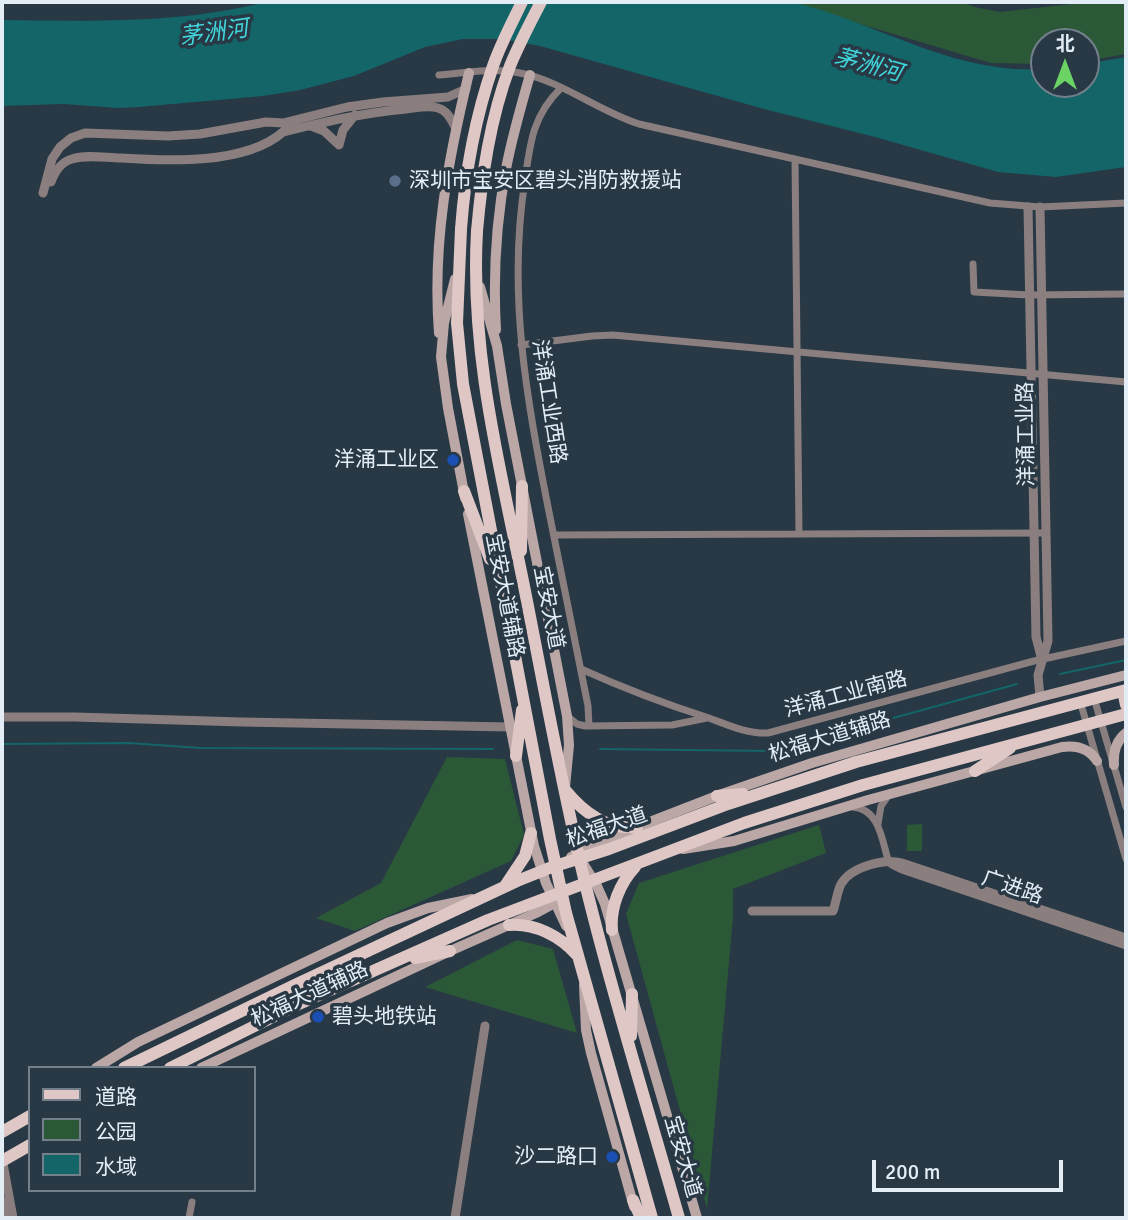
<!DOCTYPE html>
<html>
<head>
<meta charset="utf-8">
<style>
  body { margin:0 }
  #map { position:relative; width:1128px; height:1220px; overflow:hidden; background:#283845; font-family:Signika,"Noto Sans SC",sans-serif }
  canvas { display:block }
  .frame { position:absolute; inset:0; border:4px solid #e3edf6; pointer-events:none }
  .legend { position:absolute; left:28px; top:1066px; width:228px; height:126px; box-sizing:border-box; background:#283845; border:2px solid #73808c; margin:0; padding:9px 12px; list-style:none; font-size:21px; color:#e3edf6 }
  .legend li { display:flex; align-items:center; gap:14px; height:35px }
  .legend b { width:35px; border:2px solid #73808c }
  .north { position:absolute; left:1030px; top:28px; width:70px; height:70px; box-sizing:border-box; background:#283845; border:2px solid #73808c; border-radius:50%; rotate:0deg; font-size:19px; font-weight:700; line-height:28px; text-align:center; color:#e3edf6 }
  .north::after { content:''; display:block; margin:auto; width:24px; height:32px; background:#6ad364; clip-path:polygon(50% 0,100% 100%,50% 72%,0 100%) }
  .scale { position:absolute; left:872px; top:1160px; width:191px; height:32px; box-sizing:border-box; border:4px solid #e3edf6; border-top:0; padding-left:9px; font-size:21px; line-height:24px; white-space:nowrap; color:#e3edf6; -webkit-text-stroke:5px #283845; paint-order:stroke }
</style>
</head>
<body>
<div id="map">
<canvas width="1128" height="1220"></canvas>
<div class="frame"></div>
<ul class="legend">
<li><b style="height:9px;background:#dec7c5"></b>道路</li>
<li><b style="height:19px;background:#2b5938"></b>公园</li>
<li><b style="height:19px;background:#136568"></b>水域</li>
</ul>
<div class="north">北</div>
<div class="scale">200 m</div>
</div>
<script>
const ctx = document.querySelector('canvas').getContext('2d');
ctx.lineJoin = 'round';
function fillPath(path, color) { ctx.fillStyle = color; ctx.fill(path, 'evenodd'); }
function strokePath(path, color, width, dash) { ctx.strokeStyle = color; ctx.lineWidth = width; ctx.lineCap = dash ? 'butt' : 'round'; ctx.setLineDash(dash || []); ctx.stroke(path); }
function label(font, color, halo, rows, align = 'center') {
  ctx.font = font + ' Signika,"Noto Sans SC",sans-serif'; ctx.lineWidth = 7; ctx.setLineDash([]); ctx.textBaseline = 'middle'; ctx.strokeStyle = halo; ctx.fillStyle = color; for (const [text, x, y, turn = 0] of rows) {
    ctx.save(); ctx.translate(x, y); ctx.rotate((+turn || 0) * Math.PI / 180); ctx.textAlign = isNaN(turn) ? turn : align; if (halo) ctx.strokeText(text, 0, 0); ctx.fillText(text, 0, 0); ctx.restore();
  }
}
fillPath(new Path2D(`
  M786 2H960L979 8 1000 12 1089 2H1126V54L1086 61V42H1044V64L991 63Z
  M447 757 505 759 524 835 511 861 355 931 316 918 381 883Z
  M922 824V851H907V825Z
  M819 825 826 853 733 889V917L707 1209 626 914 639 883Z
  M517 940 553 949 577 1033 425 987Z`), '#2b5938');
fillPath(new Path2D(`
  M266 2H792C877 22 953 75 1044 69V84H1086V64L1126 57V167L1056 177 998 172 875 137 764 109 540 46 502 39H463L425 47 354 76 300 90 263 96 139 107 118 108 63 104 2 106V20C91 21 179 24 266 2Z`), '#136568');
strokePath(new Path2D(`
  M1060 674 1126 660
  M2 744 129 743 200 748 493 749
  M600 749 773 751 1017 684`), '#136568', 2);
strokePath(new Path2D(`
  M439 75C466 73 494 67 520 73 562 81 598 111 639 124L990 203 1040 207 1126 203
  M561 88C533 115 530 143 525 180 507 295 527 400 549 512 562 577 575 641 588 706L589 726
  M795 159 799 534
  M973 264 974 292 1029 295 1126 294
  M521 345 592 336 613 335 1126 382
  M554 535 1046 533
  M581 669C623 688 665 704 709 718 728 725 747 734 768 733L1034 661 1126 641
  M1094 698 1126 807
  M1080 701 1126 859
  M567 716 577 724 585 726 672 725 707 718
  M853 807C879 809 882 839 888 860
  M878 824 881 806 888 796
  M189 1218 192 1202`), '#8a7f7e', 7);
strokePath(new Path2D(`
  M311 126 324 131 339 145 343 130 355 115
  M51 182C55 171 61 162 72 159 87 154 106 158 121 158 168 161 245 165 283 132 325 122 362 113 406 109 416 108 428 105 438 108 448 111 451 120 456 128
  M43 193 52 159 60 147 71 138 85 133 168 136 200 134 266 122 283 123 347 107 383 102 448 97 466 89
  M1028 207 1036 637 1042 660
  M1040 697 1038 675 1048 641 1040 207
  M2 717H75L242 722 510 727
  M892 864 902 869 1126 945
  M752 911H833C836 903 837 892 841 884 851 867 884 858 902 863L1126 938
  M2 1158 13 1218
  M2 1201 5 1218
  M455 1218 485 1026`), '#8a7f7e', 9);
strokePath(new Path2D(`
  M455 279 444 323 441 357 448 408 465 498
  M480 287 497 346 506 404 567 716 569 745 565 787
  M496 330C493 277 496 222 506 169 512 137 521 106 530 75
  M439 333C432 243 448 160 469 73
  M468 514 534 846 546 883 566 926
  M1114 765C1113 752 1116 741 1126 733
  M683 849 734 841 868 800 1062 747C1077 745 1089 748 1097 761
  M571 857 606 839 722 794 812 763 1040 697 1126 675
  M582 862 597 886 605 904 697 1218
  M584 985 586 1030 591 1053 634 1207
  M96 1068 138 1042 387 923 428 908 472 899
  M201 1068 450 951 536 913 560 900`), '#baa7a6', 10);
strokePath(new Path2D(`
  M461 229 457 323 463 384 550 839 566 913 652 1218
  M477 231C470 354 500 467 524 586 544 687 562 788 586 887 613 998 648 1108 679 1218
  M464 491 490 559
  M521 551 522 486
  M1123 691 1126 705
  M516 756 522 710
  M975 771 1010 748
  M566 791C584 813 608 830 637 827
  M717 796 743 794
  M505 886 525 856 531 833
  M509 925C535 923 560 936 577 955
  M612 930C610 907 620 883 635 867
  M415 958 450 951
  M631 1036 632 994
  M124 1068 295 985 517 881 552 867 609 849 728 804 856 762 1126 690
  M170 1068 301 1003 488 920 744 823 863 785 1126 714
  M2 1132 30 1116
  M2 1161 30 1145
  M633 1200 641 1218`), '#dec7c5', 12);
strokePath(new Path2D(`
  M461 229C465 174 475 118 493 66 501 43 512 23 522 2
  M477 231C482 175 490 119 510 66 519 44 530 23 541 2`), '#dec7c5', 12);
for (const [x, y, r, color] of [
  [395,181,7,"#5c6f8a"],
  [453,460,7,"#1a4fb4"],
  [318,1017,7,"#1a4fb4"],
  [612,1157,7,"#1a4fb4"]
]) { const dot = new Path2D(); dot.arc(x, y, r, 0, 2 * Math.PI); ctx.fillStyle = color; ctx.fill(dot); strokePath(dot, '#283845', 2.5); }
label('21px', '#e3edf6', '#283845', [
  ["深圳市宝安区碧头消防救援站",409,181],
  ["洋涌工业区",439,460,"right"],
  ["碧头地铁站",332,1017],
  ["沙二路口",598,1157,"right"]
], 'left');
label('21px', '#e3edf6', '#283845', [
  ["洋涌工业西路",548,402,81],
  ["洋涌工业路",1027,434,-91],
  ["宝安大道辅路",504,596,79],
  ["宝安大道",548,608,79],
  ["洋涌工业南路",846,695,-15],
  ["松福大道辅路",830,738,-17],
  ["松福大道",607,828,-19],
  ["广进路",1012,888,19],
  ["松福大道辅路",310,995,-25],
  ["宝安大道",682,1157,74]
]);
label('italic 23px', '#40d6da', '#283845', [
  ["茅洲河",214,34,-8],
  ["茅洲河",868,66,15]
]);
</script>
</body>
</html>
